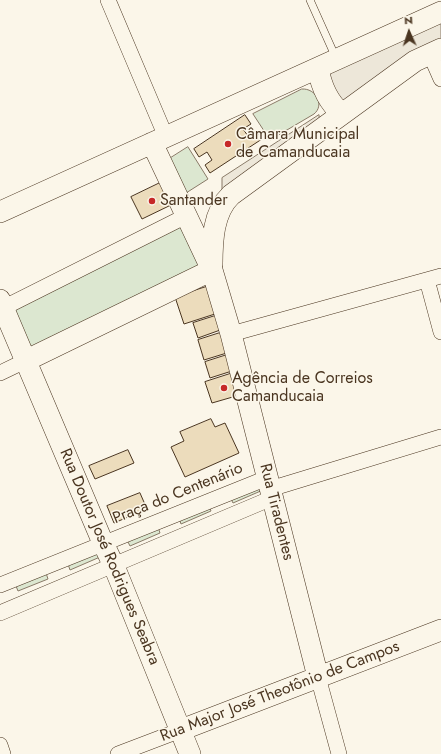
<!DOCTYPE html>
<html>
<head>
<meta charset="utf-8">
<style>
  body { margin:0 }
  #map { position:relative; width:441px; height:754px; overflow:hidden; background:#fbf6e9; font-family:Jost,sans-serif }
  canvas { display:block }
  .north { position:absolute; left:389px; top:12px; width:40px; height:40px; -webkit-text-stroke:3px #fbf6e9; paint-order:stroke; rotate:357deg; font-size:11px; font-weight:700; line-height:16px; text-align:center; color:#4a3520 }
  .north::after { content:''; display:block; margin:auto; width:14px; height:18px; background:#4a3520; clip-path:polygon(50% 0,100% 100%,50% 72%,0 100%) }
</style>
</head>
<body>
<div id="map">
<canvas width="441" height="754"></canvas>
<div class="north">N</div>
</div>
<script>
const ctx = document.querySelector('canvas').getContext('2d');
ctx.lineJoin = 'round';
function fillPath(path, color) { ctx.fillStyle = color; ctx.fill(path, 'evenodd'); }
function strokePath(path, color, width, dash) { ctx.strokeStyle = color; ctx.lineWidth = width; ctx.lineCap = dash ? 'butt' : 'round'; ctx.setLineDash(dash || []); ctx.stroke(path); }
function label(font, color, halo, rows, align = 'center') {
  ctx.font = font + ' Jost,sans-serif'; ctx.lineWidth = 3; ctx.setLineDash([]); ctx.textBaseline = 'middle'; ctx.strokeStyle = halo; ctx.fillStyle = color; for (const [text, x, y, turn = 0] of rows) {
    ctx.save(); ctx.translate(x, y); ctx.rotate((+turn || 0) * Math.PI / 180); ctx.textAlign = isNaN(turn) ? turn : align; if (halo) ctx.strokeText(text, 0, 0); ctx.fillText(text, 0, 0); ctx.restore();
  }
}
const green = new Path2D(`
  M302 89C316 88 325 105 314 114L270 140 253 114Z
  M188 147 208 179 186 193 166 161Z
  M186 219 209 269 26 353 7 310Z
  M261 485 263 490 233 503 230 497Z
  M209 506 211 511 181 524 179 518Z
  M158 527 160 533 130 546 127 540Z
  M98 552 100 557 70 570 68 564Z
  M46 573 48 579 18 591 16 586Z`);
fillPath(green, '#dce7d0');
strokePath(green, '#887966', 1);
const parking = new Path2D(`
  M441 20V43L343 106 326 72Z
  M319 115 320 126 222 191V178Z`);
fillPath(parking, '#ede7d9');
strokePath(parking, '#887966', 1);
const building = new Path2D(`
  M245 115 251 124 243 129 248 136 256 131 262 139 210 173 205 165 212 160 207 152 199 157 194 149Z
  M162 182 173 204 142 219 131 197Z
  M209 286 218 313 184 324 175 297Z
  M218 315 223 329 198 338 193 323Z
  M223 332 230 352 204 360 198 340Z
  M230 354 235 370 210 378 205 362Z
  M236 372 243 394 212 403 205 382Z
  M211 419 215 427 225 423 239 453 185 477 171 447 184 441 180 432Z
  M128 450 134 463 95 479 89 466Z
  M140 493 147 509 114 523 107 506Z`);
fillPath(building, '#ecdcbc');
strokePath(building, '#4a3520', 1);
const lane = new Path2D(`
  M310 0 336 58`);
const street = new Path2D(`
  M108 0 166 137
  M430 54 441 79
  M427 280 441 332
  M3 308 188 215
  M231 334 441 276
  M0 373 25 361
  M270 489 441 437
  M0 585 267 478
  M0 613 272 498
  M318 677 339 754
  M0 745 3 754
  M118 754 181 730`);
const secondary = new Path2D(`
  M318 68C321 86 328 102 342 114
  M152 143 212 270 231 334 318 677
  M0 212 441 12
  M212 265C212 241 213 212 231 195L415 61 441 49
  M0 300 103 543 114 566 190 754
  M25 361 212 270
  M181 730 441 630`);
strokePath(lane, '#4a3520', 8);
strokePath(street, '#4a3520', 16);
strokePath(secondary, '#4a3520', 22);
strokePath(lane, '#fbf6e9', 7);
strokePath(street, '#fbf6e9', 15);
strokePath(secondary, '#fbf6e9', 21);
for (const [x, y, r, color] of [
  [228,144,4,"#c62828"],
  [152,201,4,"#c62828"],
  [224,388,4,"#c62828"]
]) { const dot = new Path2D(); dot.arc(x, y, r, 0, 2 * Math.PI); ctx.fillStyle = color; ctx.fill(dot); strokePath(dot, '#fbf6e9', 1.5); }
label('16px', '#4a3520', '#fbf6e9', [
  ["Câmara Municipal",236,135],
  ["de Camanducaia",236,153],
  ["Santander",160,201],
  ["Agência de Correios",232,379],
  ["Camanducaia",232,397]
], 'left');
label('16px', '#4a3520', '#fbf6e9', [
  ["Praça do Centenário",178,494,-22],
  ["Rua Tiradentes",276,512,76],
  ["Rua Doutor José Rodrigues Seabra",109,557,67],
  ["Rua Major José Theotônio de Campos",280,692,-21]
]);
</script>
</body>
</html>
